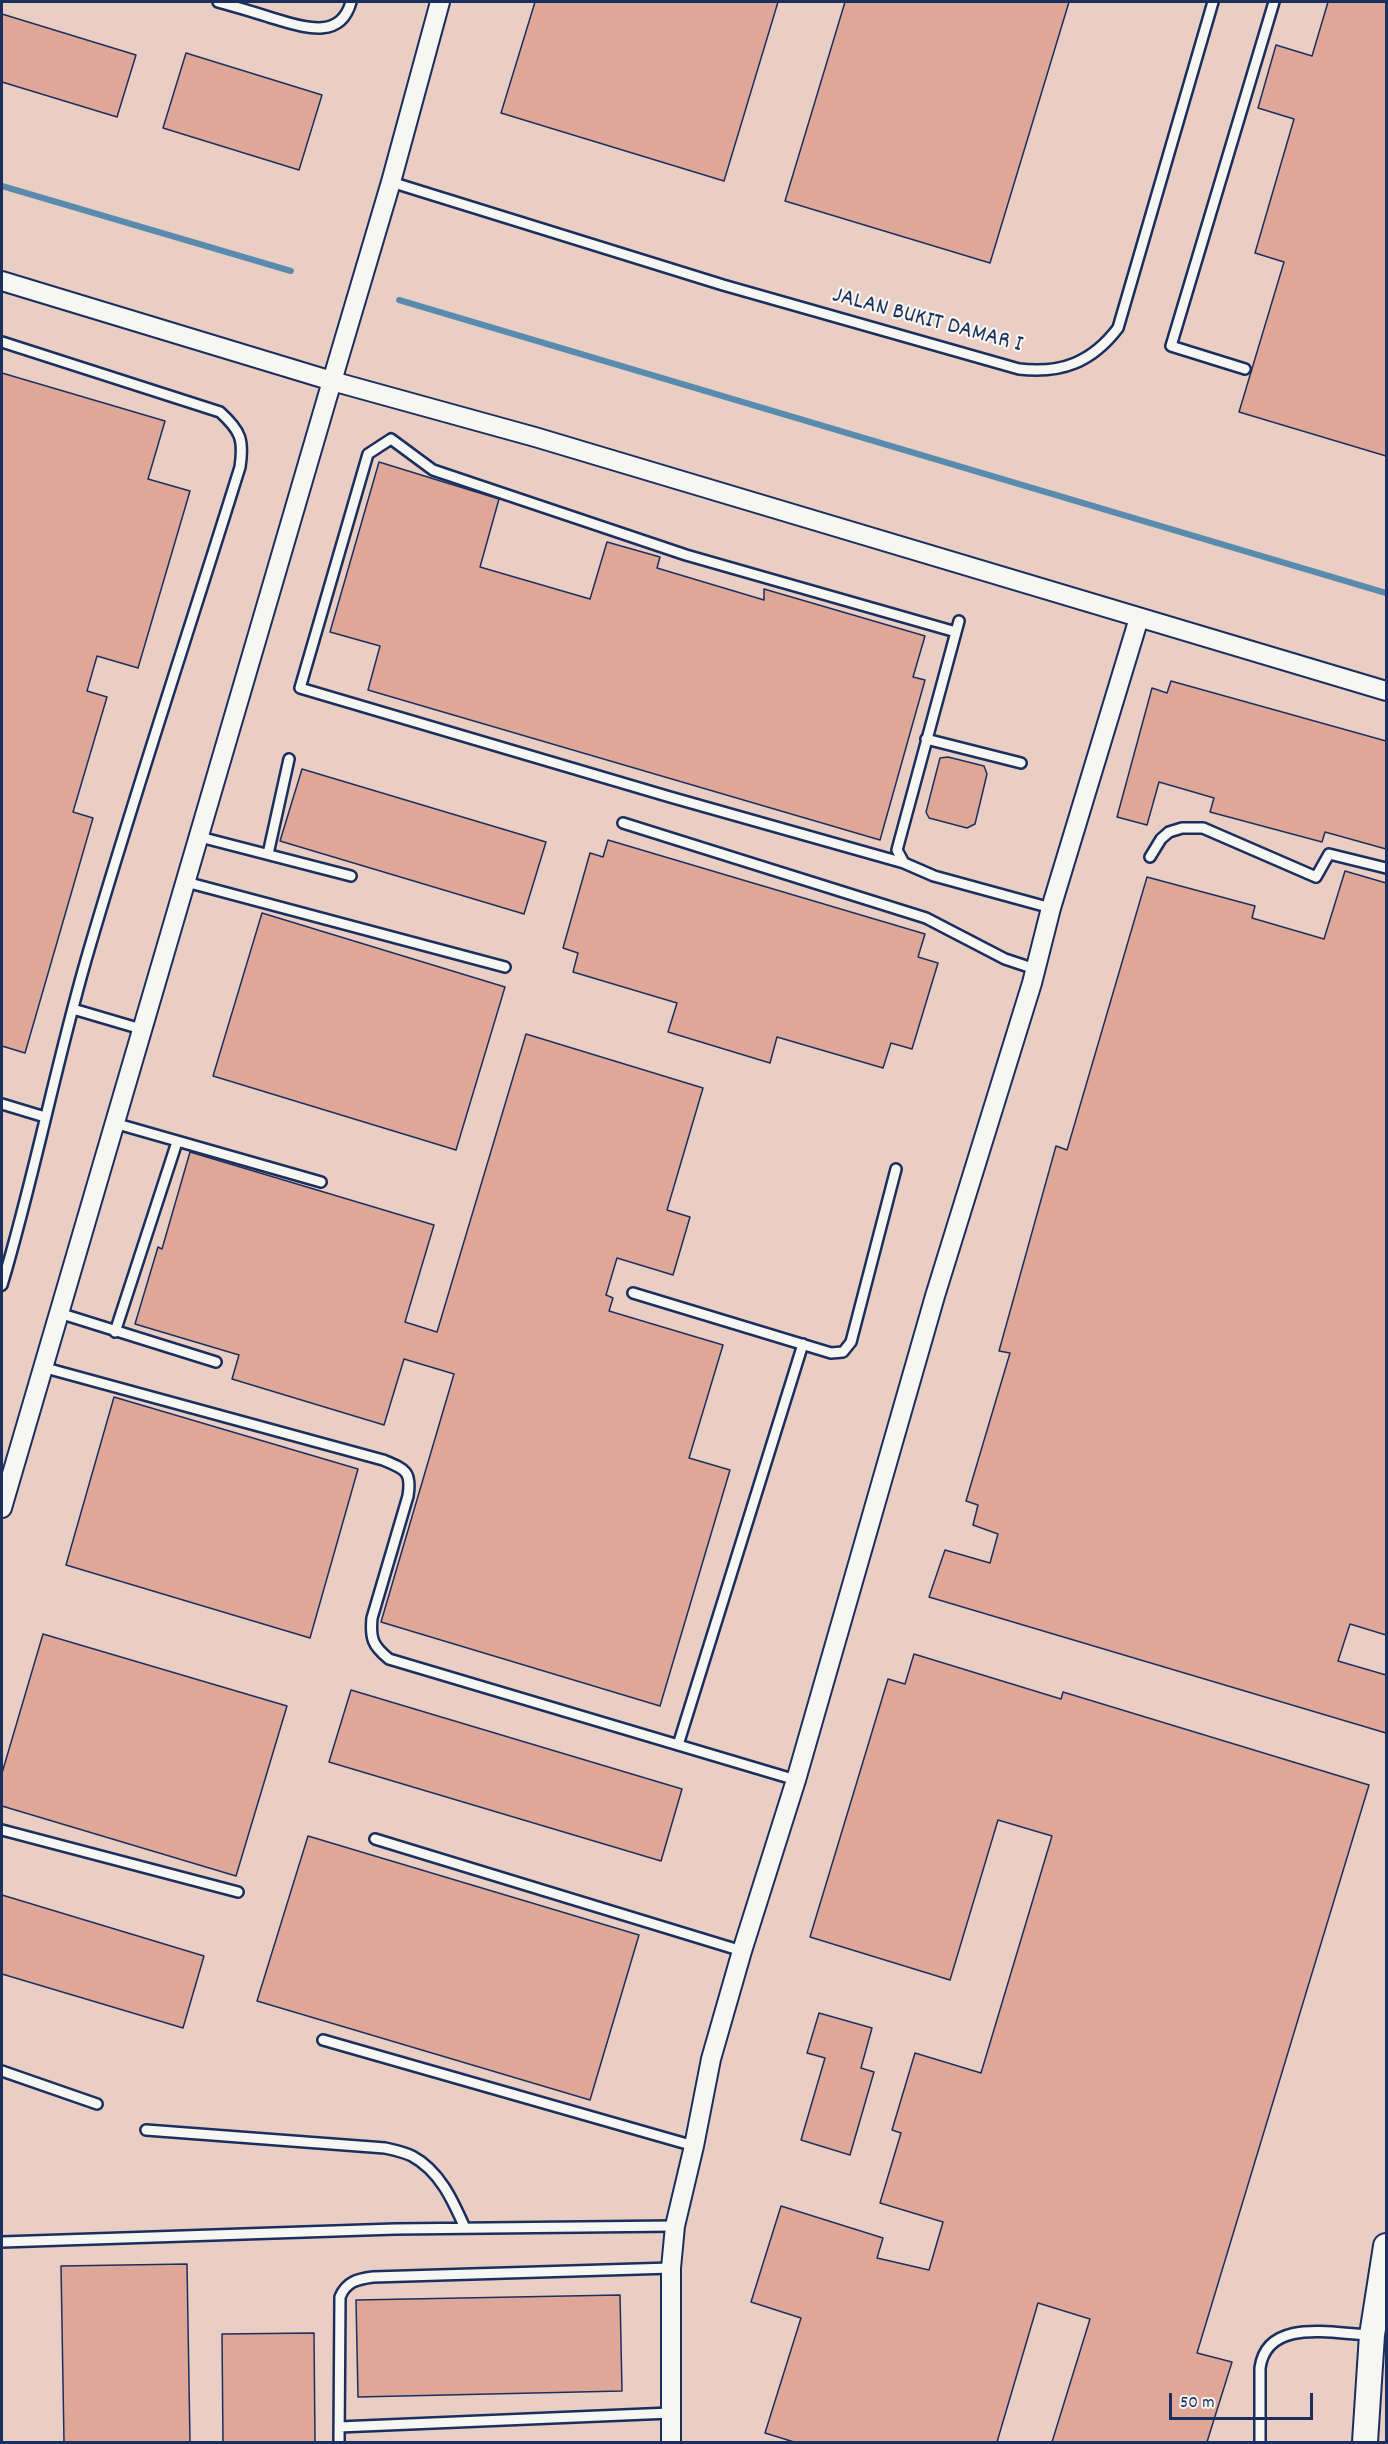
<!DOCTYPE html>
<html>
<head>
<meta charset="utf-8">
<style>
  body { margin:0 }
  #map { position:relative; width:1388px; height:2444px; overflow:hidden; background:#efded7; font-family:Dekko,sans-serif }
  canvas { display:block }
  .frame { position:absolute; inset:0; border:3px solid #1b2f5e; pointer-events:none }
  .scale { position:absolute; left:1169px; top:2393px; width:144px; height:27px; box-sizing:border-box; border:3px solid #1b2f5e; border-top:0; padding-left:8px; font-size:18px; line-height:21px; white-space:nowrap; color:#1b2f5e; -webkit-text-stroke:4px #f6f6f2; paint-order:stroke }
</style>
</head>
<body>
<div id="map">
<canvas width="1388" height="2444"></canvas>
<div class="frame"></div>
<div class="scale">50 m</div>
</div>
<script>
const ctx = document.querySelector('canvas').getContext('2d');
ctx.lineJoin = 'round';
function fillPath(path, color) { ctx.fillStyle = color; ctx.fill(path, 'evenodd'); }
function strokePath(path, color, width, dash) { ctx.strokeStyle = color; ctx.lineWidth = width; ctx.lineCap = dash ? 'butt' : 'round'; ctx.setLineDash(dash || []); ctx.stroke(path); }
function label(font, color, halo, rows, align = 'center') {
  ctx.font = font + ' Dekko,sans-serif'; ctx.lineWidth = 4.5; ctx.setLineDash([]); ctx.textBaseline = 'middle'; ctx.strokeStyle = halo; ctx.fillStyle = color; for (const [text, x, y, turn = 0] of rows) {
    ctx.save(); ctx.translate(x, y); ctx.rotate((+turn || 0) * Math.PI / 180); ctx.textAlign = isNaN(turn) ? turn : align; if (halo) ctx.strokeText(text, 0, 0); ctx.fillText(text, 0, 0); ctx.restore();
  }
}
fillPath(new Path2D(`
  M2 2H1386V2442H2Z`), '#eacec4');
strokePath(new Path2D(`
  M2 186 291 271
  M399 300 1386 593`), '#588bad', 6);
const building = new Path2D(`
  M535 2H778L724 181 501 113Z
  M845 2H1069L990 263 785 201Z
  M1328 2H1386V456L1239 412 1284 262 1255 253 1294 119 1258 108 1276 45 1312 56Z
  M2 14 136 55 117 117 2 82Z
  M186 53 322 95 299 170 163 128Z
  M2 373 165 421 148 479 190 491 138 668 97 656 87 691 107 697 73 812 93 818 25 1053 2 1046Z
  M379 462 499 499 480 567 590 599 607 542 660 557 657 568 764 600V589L925 636 913 677 925 680 880 840 368 690 380 646 330 632Z
  M1171 681 1386 741V849L1325 832 1322 842 1210 812 1214 798 1159 782 1147 825 1117 817 1152 688 1167 693Z
  M948 757 984 766 987 774 975 824 967 828 929 818 926 812 940 758Z
  M302 769 546 842 524 914 280 841Z
  M608 840 925 934 918 957 938 963 912 1049 891 1043 883 1068 777 1037 770 1063 668 1032 677 1003 573 972 578 953 563 948 590 853 603 857Z
  M1345 871 1386 883V1635L1350 1624 1338 1661 1386 1675V1733L929 1597 945 1550 990 1563 998 1534 973 1525 978 1505 966 1501 1010 1353 999 1351 1056 1146 1067 1150 1147 877 1255 906 1252 918 1324 939Z
  M262 913 505 987 456 1150 213 1076Z
  M526 1034 703 1088 667 1210 690 1217 673 1275 617 1258 606 1295 613 1298 609 1311 723 1345 689 1458 730 1470 660 1706 381 1622 454 1374 404 1359 384 1425 232 1379 239 1355 135 1324 158 1247 162 1249 190 1152 434 1225 405 1322 437 1332Z
  M114 1397 358 1469 310 1638 66 1565Z
  M43 1634 287 1706 236 1876 2 1806V1773Z
  M914 1654 1061 1699 1063 1692 1369 1785 1197 2353 1232 2362 1207 2442H1052L1090 2319 1038 2303 997 2442H794L765 2433 801 2318 751 2302 781 2206 883 2238 877 2258 929 2270 943 2222 880 2203 901 2133 892 2130 915 2053 981 2073 1052 1836 998 1820 950 1980 810 1937 888 1679 905 1684Z
  M351 1690 682 1789 661 1861 329 1762Z
  M308 1836 639 1935 590 2100 257 2001Z
  M2 1895 204 1956 183 2028 2 1974Z
  M819 2013 872 2028 861 2068 874 2072 850 2155 801 2140 825 2058 807 2053Z
  M187 2264 190 2442H64L61 2266Z
  M620 2295 622 2391 358 2397 356 2300Z
  M314 2333 315 2442H223L222 2334Z`);
fillPath(building, '#dfa798');
strokePath(building, '#1b2f5e', 1.5);
const lane = new Path2D(`
  M218 2C236 7 254 12 272 18 301 26 340 42 351 2
  M391 182 723 285 1019 369C1062 374 1092 362 1118 328L1213 2
  M2 342 220 412C241 431 244 440 240 467 189 631 134 795 86 960 55 1068 34 1178 2 1285
  M1245 369 1171 346 1274 2
  M959 621 897 850 904 863 934 876 1051 908
  M926 739 1021 763
  M623 823 926 918 1005 959 1035 969
  M200 837 351 876
  M268 854 289 759
  M1150 857 1161 839 1169 832 1182 828H1203L1316 877 1329 854 1386 868
  M904 863 670 797 300 688 368 454 391 439 433 470 686 555 956 632
  M186 882 505 967
  M73 1009 141 1029
  M2 1104 45 1117
  M114 1123 321 1182
  M633 1293 831 1353 843 1352 851 1342 896 1169
  M59 1313 216 1362
  M115 1332 177 1142
  M42 1367 383 1460C405 1469 412 1471 408 1496L372 1618C370 1639 373 1646 389 1659L796 1780
  M678 1745 803 1344
  M2 1830 238 1892
  M375 1839 742 1951
  M323 2040 694 2146
  M2 2071 97 2104
  M146 2130 385 2148C394 2150 404 2152 412 2156 440 2171 453 2201 465 2228
  M2 2242 395 2229 675 2226
  M339 2427 670 2413
  M339 2442 340 2297C346 2282 357 2279 373 2277L671 2268
  M1260 2442V2368C1267 2317 1334 2334 1370 2335`);
const street = new Path2D(`
  M2 281 332 381 535 437 1386 691
  M2 1508C110 1132 223 757 332 381L391 182 440 2
  M671 2442V2268L675 2226 694 2146 711 2059 742 1951 796 1780 935 1296 1032 983 1051 908 1139 618`);
const secondary = new Path2D(`
  M1365 2442 1372 2335 1386 2246`);
strokePath(lane, '#1b2f5e', 14);
strokePath(street, '#1b2f5e', 22);
strokePath(secondary, '#1b2f5e', 28);
strokePath(lane, '#f6f6f2', 9);
strokePath(street, '#f6f6f2', 18);
strokePath(secondary, '#f6f6f2', 24);
label('24px', '#1b2f5e', '#f6f6f2', [
  ["JALAN BUKIT DAMAR I",927,322,15]
]);
</script>
</body>
</html>
